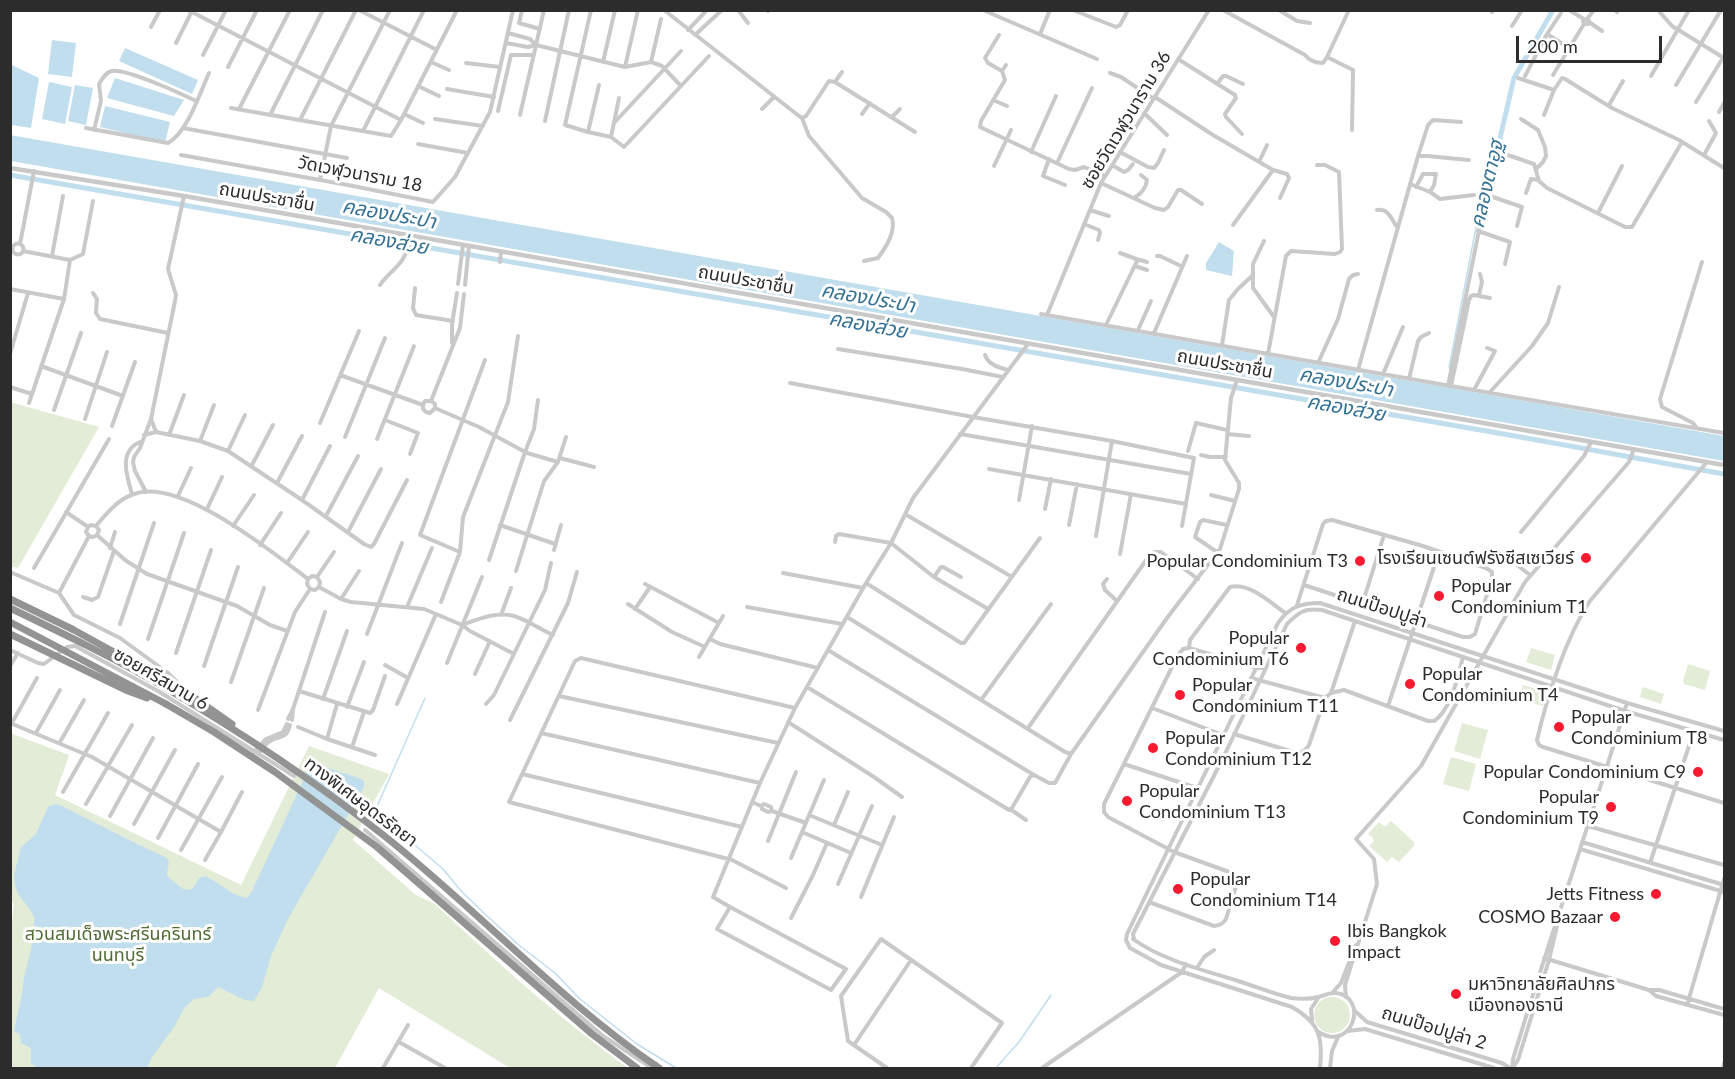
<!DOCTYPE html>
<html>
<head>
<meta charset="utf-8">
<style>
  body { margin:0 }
  #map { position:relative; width:1735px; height:1079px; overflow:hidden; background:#fff; font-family:Lato,sans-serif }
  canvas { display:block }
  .frame { position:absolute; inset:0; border:12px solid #2c2c2c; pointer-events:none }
  .scale { position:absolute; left:1516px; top:36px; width:146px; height:27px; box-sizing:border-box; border:3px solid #2c2c2c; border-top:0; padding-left:8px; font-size:18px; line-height:21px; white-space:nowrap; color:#2c2c2c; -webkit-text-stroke:4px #fff; paint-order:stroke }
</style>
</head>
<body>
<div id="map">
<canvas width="1735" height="1079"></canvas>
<div class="frame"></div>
<div class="scale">200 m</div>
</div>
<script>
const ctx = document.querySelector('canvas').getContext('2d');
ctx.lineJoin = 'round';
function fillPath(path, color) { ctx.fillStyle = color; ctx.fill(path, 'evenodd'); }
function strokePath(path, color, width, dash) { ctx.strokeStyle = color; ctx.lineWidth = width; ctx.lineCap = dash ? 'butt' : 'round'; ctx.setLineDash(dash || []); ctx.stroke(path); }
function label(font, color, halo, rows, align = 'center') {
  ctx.font = font + ' Lato,"Noto Sans Thai",sans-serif'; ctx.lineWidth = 6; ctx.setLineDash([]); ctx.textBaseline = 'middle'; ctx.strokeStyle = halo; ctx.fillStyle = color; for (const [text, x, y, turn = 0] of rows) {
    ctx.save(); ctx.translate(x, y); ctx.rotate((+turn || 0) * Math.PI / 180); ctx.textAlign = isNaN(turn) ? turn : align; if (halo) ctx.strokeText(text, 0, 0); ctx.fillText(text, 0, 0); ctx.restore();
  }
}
fillPath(new Path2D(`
  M10 402 99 427 18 568 10 566Z
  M1531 648 1555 655 1551 670 1526 662Z
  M1688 664 1710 671 1705 690 1684 684 1683 681Z
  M1523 685 1547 692 1543 706 1519 699Z
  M1643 687 1664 694 1661 704 1640 697Z
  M1462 723 1488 730 1480 759 1454 751Z
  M10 733 69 755 55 795 241 885 309 746 389 774 353 840 416 895 435 904C497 962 559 1019 628 1068H510L379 988 335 1068H11L10 938 14 905 10 895Z
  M1451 757 1476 764 1469 791 1443 784Z
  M1391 821 1414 842V846L1399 862 1392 857 1387 862 1369 846 1374 841 1373 838 1368 834 1379 822 1384 826H1386Z
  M1314 1015a18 18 0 1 1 36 0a18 18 0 1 1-36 0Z`), '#e3ecd7');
fillPath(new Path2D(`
  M52 40 76 43 72 77 48 74Z
  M125 48 198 80 192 94 119 61Z
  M10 64 39 78 31 128 11 125Z
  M115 78 184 100 174 116 107 98Z
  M49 82 72 87 65 124 42 119Z
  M75 85 93 88 86 125 68 121Z
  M105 106 170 122 165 143 100 127Z
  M10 135 1724 436V461L11 161Z
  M1219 242 1234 251 1232 276 1206 270V263Z
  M314 765H319L359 778 364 781V787L288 919 271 956 262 987 254 1001 245 1000 218 987 208 997 194 999 185 1007 174 1027 152 1057 147 1068H35L34 1065 31 1064V1048L21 1043 20 1034 14 1031 22 994 24 977 31 950 34 922V917L29 908 18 894 15 884 14 875 21 847 36 834 48 807 56 804 60 805 133 842 167 858 169 863 167 873 168 877 183 889 190 890 193 888 199 878 206 876 234 894 246 898 248 897 253 889 309 768Z`), '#c1deee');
strokePath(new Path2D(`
  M1449 368 1482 196
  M425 698 375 811 443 869 461 891 486 915 520 946 555 973 580 999 637 1044 676 1068
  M996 1068 1019 1042 1051 995`), '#c1deee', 1.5);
strokePath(new Path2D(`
  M10 175 1515 436 1724 474
  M1482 196 1494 164 1514 78 1553 10`), '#c1deee', 5);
strokePath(new Path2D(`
  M188 10 401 120
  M359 10 437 50
  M522 10 519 23 540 29
  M591 10 565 125 588 132 599 85
  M664 10 799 116 802 118 806 116 829 81 835 82 915 132
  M738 10 748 23
  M768 10V11
  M983 10 1097 59
  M1073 10 1116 27 1120 25 1128 10
  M1223 10 1305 55C1309 60 1316 63 1323 63L1327 57 1349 10
  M1279 10 1297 21 1310 23
  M1569 10 1584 19
  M1615 10 1617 12
  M1658 10 1672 26 1724 58
  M1492 12 1493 10
  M1587 19 1594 10
  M1589 22 1602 31
  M1512 26 1522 10
  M151 27 160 10
  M688 30 707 10
  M1040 34 1050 10
  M1547 34 1569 48
  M695 35 722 10
  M999 35 985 58 988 63 1002 71
  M176 43 192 11
  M506 43 528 47 536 45 530 39 508 33
  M536 45 625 67 651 62 662 66 681 86
  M203 55 226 10
  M1327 57 1353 70 1352 130
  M1178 59 1235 95 1236 98 1225 114 1226 117 1242 134
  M431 62 449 70
  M603 62 615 10
  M651 62 661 19
  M466 63 500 67
  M1006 65 1002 71 1005 80 981 121 980 127 1069 169 1075 170 1084 167 1105 176
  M228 67 257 10
  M625 67 638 10
  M1110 73 1121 77 1154 99
  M1553 75 1584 24H1588L1589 21 1587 19 1583 21 1584 24
  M1525 76 1547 34 1561 13
  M1651 76 1689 10
  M1518 78 1554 90 1562 78 1565 79 1612 108 1679 140 1724 168
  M835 82 842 72
  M1217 84 1223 76H1226L1243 84
  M1676 85 1721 10
  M418 86 439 96
  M447 89 494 97
  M1155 97 1213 135 1273 170 1287 174 1289 178 1280 198
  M993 100 1007 106
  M1696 102 1724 56
  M1609 105 1623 81
  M231 108 391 136 401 120 457 10
  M239 109 290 10
  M762 109 774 97
  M498 111 511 55H534
  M1719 112 1724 103
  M1144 113 1167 135
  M404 114 423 123
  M862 114 870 103
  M270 115 323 10
  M520 115 544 10
  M1544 115 1554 90
  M892 117 900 109
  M802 118 809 136 862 198 886 212 892 218C896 232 886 247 878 258L864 261
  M435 119 483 126
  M1521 119 1538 130 1545 147 1546 156 1543 162 1536 169
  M300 120 356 10
  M545 121 569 10
  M614 123 681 51
  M86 128 168 143C187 133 200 93 209 73
  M183 128 347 158
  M94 130 101 101 99 84C102 79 106 72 112 71 125 68 182 94 196 101
  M363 131 424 10
  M588 132 611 137 624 147 709 56
  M611 137 619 98
  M418 144 468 153
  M1031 152 1056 96
  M1120 152 1148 167 1154 168 1158 163 1164 150
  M181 155 348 185 433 202 455 177 490 112 513 10
  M1704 155 1716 133 1709 121
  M1418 156 1428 125 1433 120 1461 122
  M1049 159 1043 176 1065 185
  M1259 162 1267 145
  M1057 163 1092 88
  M1112 165 1124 172 1128 170 1133 164
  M994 166 1011 130
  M320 180 331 126 390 10
  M1101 183 1155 208 1164 210 1168 207 1178 190H1181L1202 204
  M1410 184 1430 192 1440 199 1474 195
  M1416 187 1423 174H1436L1434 185 1430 192
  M1526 193 1531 179 1539 180
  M1487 195 1522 207 1517 226
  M1134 198C1141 194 1146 188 1147 180L1141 175
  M1090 210 1109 216
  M1377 210C1389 208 1391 219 1397 227
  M1598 213 1622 166
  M1084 224 1099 230 1100 233 1098 240
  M1233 225 1273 170
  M1478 231 1510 242 1505 264
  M1264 241 1253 264V288L1274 317
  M12.5 249a5.5 5.5 0 1 1 11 0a5.5 5.5 0 1 1-11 0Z
  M20 244 34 171
  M23 251 70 260 83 254 93 201
  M1120 253 1139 260
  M52 256 63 196
  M1157 256H1160L1181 266 1182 268
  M500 262 501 252
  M1135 266 1147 270
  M458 284 463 245
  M380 285C387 274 400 267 405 255 408 249 409 242 411 235
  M465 285 469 246
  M415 288 413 308 416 315 453 321
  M10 289 64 299
  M93 293 97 299 96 313 100 319 168 333
  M1479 295 1482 282 1480 274
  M1041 314 1519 398 1724 433
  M1047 315 1101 183 1209 10
  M1106 325 1137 261 1140 260 1147 262
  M1138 330 1151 301
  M1154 333 1187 256
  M452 343V324L457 293
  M1222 345 1229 300 1238 289 1253 275
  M838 349 962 369 1003 377
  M10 354 28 293
  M1268 354 1286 256 1291 251 1335 254 1340 252 1342 249 1339 172 1325 165H1317
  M985 355C988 364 999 368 1008 370
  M1318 363 1338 319 1349 279 1353 275 1358 274
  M41 366 123 396
  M1358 370 1418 156H1427L1469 160
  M1383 374 1403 327
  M340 375 423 405
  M1409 379 1418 341 1421 337 1429 333
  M790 383 973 417 1112 441 1194 458 1182 526
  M1448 386 1484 205 1502 153 1534 164 1539 181 1547 188 1625 227H1632L1682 142
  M1451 386 1469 300 1471 296 1474 295 1490 298
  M10 387 32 394
  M1474 390 1495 351 1487 348
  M1490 392 1532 346 1548 323 1559 287
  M431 401H425L423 405V409L426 412 430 413 435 408V404L431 401 460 328 464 294
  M29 403 64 299 70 260
  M435 408 479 427 527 453 558 462
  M54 410 81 333
  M85 419 107 352
  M151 419 156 432
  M385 420 418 433 410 454
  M320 423 359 331
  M112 426 135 362
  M1696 427 1693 423 1662 407 1660 399 1702 262
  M960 434 1191 474
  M1227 434 1249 436
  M144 435 156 432 200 441 228 451 302 500 364 544 371 547 374 544 407 480
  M169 435 184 395
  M345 437 385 338
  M377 439 414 346
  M200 441 214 405
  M228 451 245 415
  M1188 451 1196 423 1227 430
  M1201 455 1210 457H1226
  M560 458 594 467
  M1707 462 1590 601C1566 637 1547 697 1537 740L1539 745 1543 747 1724 803
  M252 465 273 425
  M989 469 1186 504
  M277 483 302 436
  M146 492 135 471 133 462 134 457 140 448 151 419 175 301 176 295 168 269 184 196
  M132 494C127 477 118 451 140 442
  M1211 495 1235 501
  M178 496 191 468
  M302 500 330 446
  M1019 500 1032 426
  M207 509 222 477
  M1045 509 1051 479
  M66 512 88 527
  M905 514 1012 577
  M326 516 358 456
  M500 525 555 544
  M1069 525 1077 484
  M96 526C106 514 118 499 134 494 180 477 272 552 308 579
  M233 526 254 495
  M348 532 381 469
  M1521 532 1584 456 1591 442
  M97 535 93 537 89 536 86 532 88 527 91 525 96 526 99 530 97 535 125 560 147 574 237 606 270 625 287 631
  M1096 536 1112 441
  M835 542 836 536 839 534 891 543 934 577 988 609
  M260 545 281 513
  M110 548 115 532
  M554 550 561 525
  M460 552 420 535 485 360
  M1217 552 1195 537 1200 522 1203 520 1227 525
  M1120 554 1131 494
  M1508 558 1530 575
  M489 560 525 452 534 429 538 400
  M287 563 308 532
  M34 568 109 439
  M516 571 544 481 558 462 566 437
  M10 572 59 593 74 615 120 638 168 673 177 682 180 688
  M783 573 863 588
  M317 577 334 552
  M934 577 941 567H943L961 577
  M1107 579 1103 584 1105 590 1117 601
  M866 583 961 643H964L1040 538
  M645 584 719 623
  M319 587 320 582 317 577 312 576 308 579 307 584 310 589 315 590 319 587 341 599 351 602 424 609 462 625 470 631 514 654
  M59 593 89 536
  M83 597 92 600 98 597 114 551
  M341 599 359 571
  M441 602 460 552 463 517 508 402 518 336
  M628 604 672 632 705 647
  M1297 605 1323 524 1326 521 1332 520 1423 546 1486 568 1492 572V578L1475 634 1470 637H1463L1304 585
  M1362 605 1384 535
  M407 607 432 548
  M747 607 842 624
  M635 609 650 587
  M501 615 511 588
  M847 617 1065 752 1071 754
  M120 624 154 523
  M462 625C478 619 497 611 514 616 527 620 540 629 553 635
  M367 634 402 543
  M148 639 184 533
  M710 639 720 644 818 668
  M1189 648 1190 640 1230 587C1249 582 1271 603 1285 613
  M10 650 38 663 44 664 67 647 75 646 158 691 294 776
  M828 650 1034 775
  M176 653 211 550
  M699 657 723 616
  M447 663 482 577
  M385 665 408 678
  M10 666 18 653
  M204 666 238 567
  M475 674 490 641
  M1251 678 1325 698
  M231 682 264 588
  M807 687 1009 810 1012 808 1030 777 1034 775 1049 783H1055L1071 754 1167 618 1220 549 1239 489V483L1225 460 1231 398 1237 380
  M299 691 370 713 373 710 385 676
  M1331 693 1355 621
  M559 696 778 743
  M323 699 347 631
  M981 700 1051 604
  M397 704 436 614
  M486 704 494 695 545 590 551 563
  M1388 706 1439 552
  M347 707 364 662
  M1152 708 1223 735
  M258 710 295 612 310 589
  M288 719 293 709 325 612
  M292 720 293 710
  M510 720 568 603 577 572
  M788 722 874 777 902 797
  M10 723 92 757 221 832 242 792
  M12 723 37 678
  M298 727 327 739 375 755
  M1028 728 1149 556 1154 552H1161L1198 579
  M36 733 60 690
  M541 733 760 783
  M1234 734 1297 753C1303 752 1305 751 1309 745L1325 698 1331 693 1344 690 1428 721H1434C1451 710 1458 676 1463 657
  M327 739 337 704
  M60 742 84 700
  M352 747 364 712
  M254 752 266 739 283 732 287 724
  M258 754C262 749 266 742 272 740 283 735 286 739 290 725
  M1124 764 1197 788
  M522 774 742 827
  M63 792 108 713
  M752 802 761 806 764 804 771 807 772 811
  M86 804 132 725
  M761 806 762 809 768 812 772 811 806 823
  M1010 809 1026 820
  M809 815 882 845
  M110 816 153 738
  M134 824 175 750
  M834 825 848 792
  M1588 826 1724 865
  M365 830 603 1036 652 1068
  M802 832 851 853
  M158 838 198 764
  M768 841 796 772
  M1582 842 1724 885
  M1580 849 1724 892
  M181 850 222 777
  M791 858 824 780
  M205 860 221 832
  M1650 863 1694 731
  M838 884 872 806
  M786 888 732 860 509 802 575 661 581 658 795 708
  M861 897 894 817
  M1149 902 1214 926C1220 925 1223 924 1226 919L1237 883V877L1232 873 1174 852 1108 817 1104 812V804L1178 655 1183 649 1189 648 1257 668H1265
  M730 907 717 929 831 990 846 969 730 907 713 897 760 783 795 708 866 583 891 543 913 498 1028 344
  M791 918 813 875 827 843
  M1133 939C1162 960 1203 970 1238 981 1255 986 1273 994 1291 998 1299 999 1311 999 1318 997 1325 996 1328 992 1336 993 1370 997 1352 1055 1317 1031
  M1134 939 1133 934 1223 758 1287 624C1299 612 1304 608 1322 610L1625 711 1724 740
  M1544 958 1649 990H1659L1724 1009
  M1197 968 1204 957 1214 950
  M1649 990 1656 996 1724 1015
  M1333 992 1341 983 1356 945
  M1346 997 1345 985 1377 884 1374 859 1356 839 1421 766 1525 582 1629 462 1634 449
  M1687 1005 1724 879
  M1355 1011 1367 1022 1502 1063 1510 1068
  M1312 1021 1311 1009 1318 998
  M1348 1031 1365 1029 1494 1068
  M399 1042 445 1068
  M854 1045 911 960
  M1513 1067 1518 1060 1549 960 1557 926
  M383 1068 408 1025
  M887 1068 848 1041 841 996 881 939 1002 1023 971 1068
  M1042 1068 1182 972 1186 964
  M1320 1068C1323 1038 1320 1023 1292 1007L1161 965 1130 948 1126 940 1127 934 1278 623C1289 607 1301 603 1320 603L1627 703 1724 731
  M1330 1068 1332 1051 1338 1037
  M1512 1068 1513 1059C1549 940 1590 822 1627 703
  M1723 1068 1724 1063`), '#c9c9c9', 4);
strokePath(new Path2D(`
  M10 168 184 196 1724 465`), '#c9c9c9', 4.5);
strokePath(new Path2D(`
  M10 599 72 629
  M166 704 214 732 275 772 377 847 592 1034 637 1068`), '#939393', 7);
strokePath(new Path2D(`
  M10 608C62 633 114 658 164 687 239 731 313 780 382 834 477 909 559 1000 659 1068
  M10 622 166 704
  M72 629 185 691 232 724
  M10 634 128 691 147 698`), '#939393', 7);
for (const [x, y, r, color] of [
  [1586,558,6,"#f71a30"],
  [1360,561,6,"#f71a30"],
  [1439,596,6,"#f71a30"],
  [1301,648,6,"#f71a30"],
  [1410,684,6,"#f71a30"],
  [1180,695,6,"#f71a30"],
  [1559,727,6,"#f71a30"],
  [1153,748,6,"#f71a30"],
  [1698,772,6,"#f71a30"],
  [1127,801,6,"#f71a30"],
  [1611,807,6,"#f71a30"],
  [1178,889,6,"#f71a30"],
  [1656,894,6,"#f71a30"],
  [1615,917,6,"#f71a30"],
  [1335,941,6,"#f71a30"],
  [1456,994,6,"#f71a30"]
]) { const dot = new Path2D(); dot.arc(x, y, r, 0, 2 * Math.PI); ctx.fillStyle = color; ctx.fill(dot); strokePath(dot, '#fff', 2); }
label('18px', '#2c2c2c', '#fff', [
  ["ซอยวัดเวฬุวนาราม 36",1126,120,-59],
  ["วัดเวฬุวนาราม 18",360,174,11],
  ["ถนนประชาชื่น",267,197,10],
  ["ถนนประชาชื่น",746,280,10],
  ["ถนนประชาชื่น",1225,364,10],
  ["ถนนป๊อปปูล่า",1382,608,18],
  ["ซอยศรีสมาน 6",161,679,30],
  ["ทางพิเศษอุดรรัถยา",361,802,37],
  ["ถนนป๊อปปูล่า 2",1434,1028,17]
]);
label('18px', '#2c2c2c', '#fff', [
  ["โรงเรียนเซนต์ฟรังซีสเซเวียร์",1574,558,"right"],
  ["Popular Condominium T3",1348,561,"right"],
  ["Popular",1451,586],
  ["Condominium T1",1451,607],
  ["Popular",1289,638,"right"],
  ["Condominium T6",1289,659,"right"],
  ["Popular",1422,674],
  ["Condominium T4",1422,695],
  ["Popular",1192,685],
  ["Condominium T11",1192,706],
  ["Popular",1571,717],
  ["Condominium T8",1571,738],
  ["Popular",1165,738],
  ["Condominium T12",1165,759],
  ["Popular Condominium C9",1686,772,"right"],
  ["Popular",1139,791],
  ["Condominium T13",1139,812],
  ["Popular",1599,797,"right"],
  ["Condominium T9",1599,818,"right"],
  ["Popular",1190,879],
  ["Condominium T14",1190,900],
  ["Jetts Fitness",1644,894,"right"],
  ["COSMO Bazaar",1603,917,"right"],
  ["Ibis Bangkok",1347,931],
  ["Impact",1347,952],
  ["มหาวิทยาลัยศิลปากร",1468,984],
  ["เมืองทองธานี",1468,1005]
], 'left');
label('18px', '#506c35', '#fff', [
  ["สวนสมเด็จพระศรีนครินทร์",118,934],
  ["นนทบุรี",118,955]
]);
label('italic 20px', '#337295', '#fff', [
  ["คลองตาอูฐ",1487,184,-77],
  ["คลองประปา",389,214,10],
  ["คลองส่วย",389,241,10],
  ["คลองประปา",868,298,10],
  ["คลองส่วย",868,325,10],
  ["คลองประปา",1346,382,10],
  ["คลองส่วย",1346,408,10]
]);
</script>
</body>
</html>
